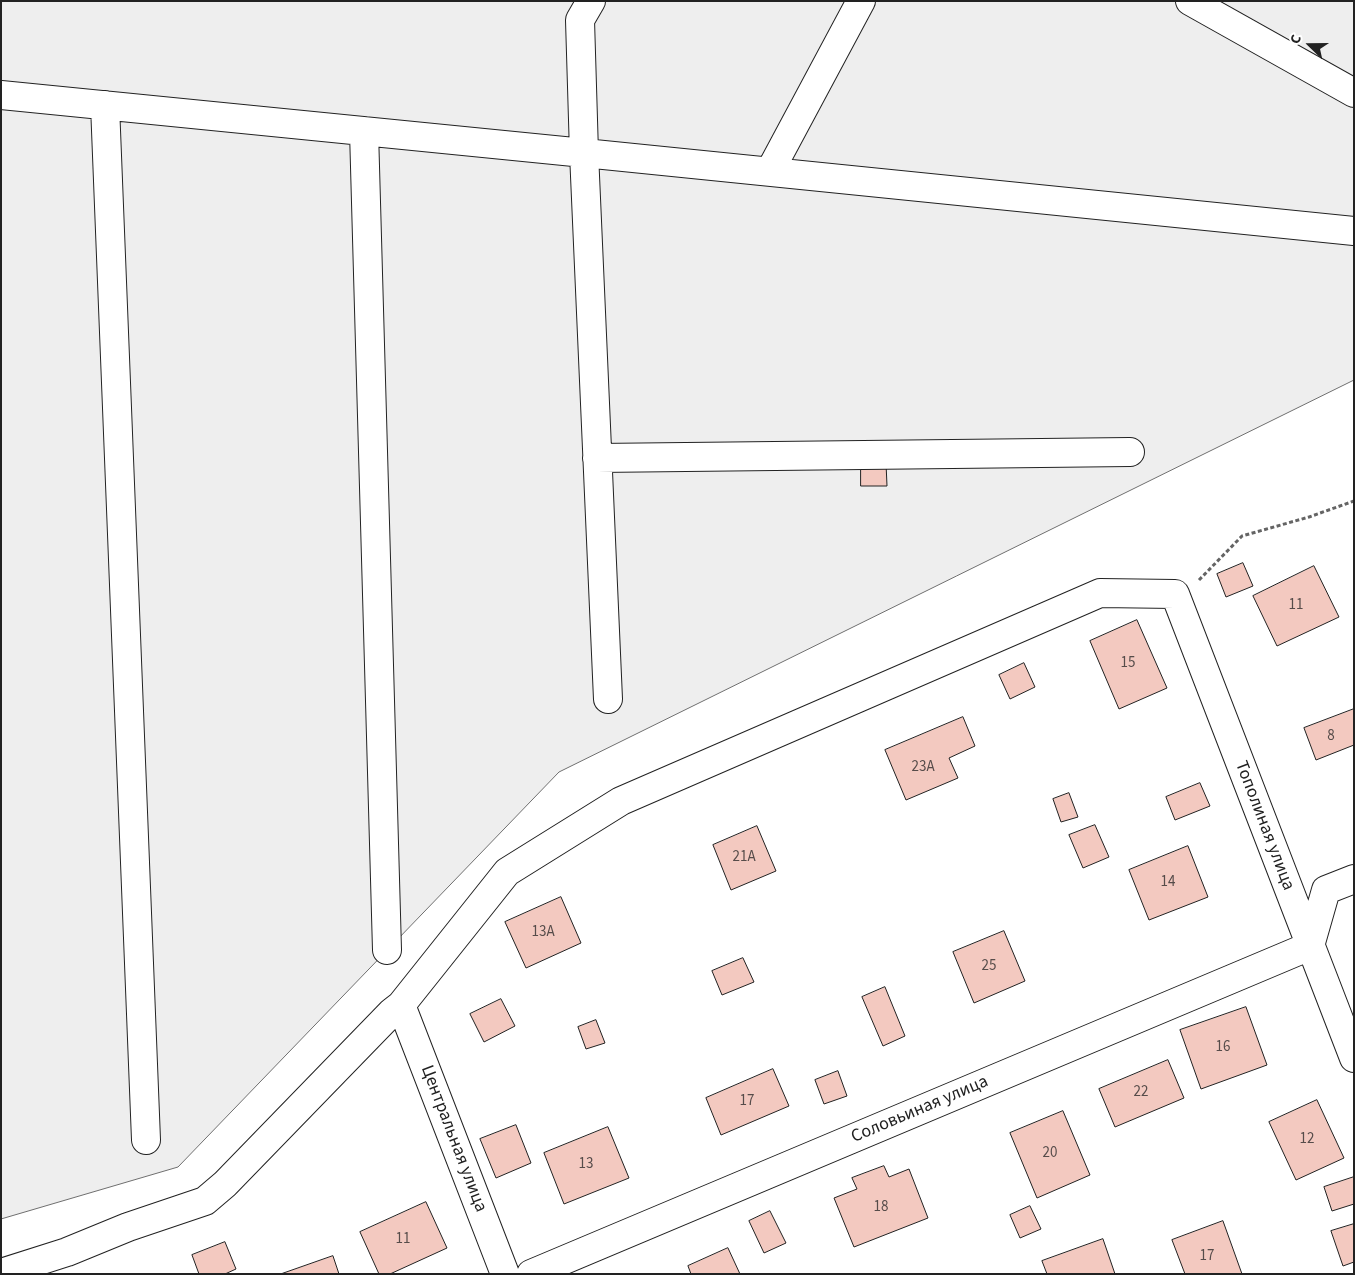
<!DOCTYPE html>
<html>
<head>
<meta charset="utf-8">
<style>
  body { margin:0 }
  #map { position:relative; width:1355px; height:1275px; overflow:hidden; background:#fff; font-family:"Source Sans 3",sans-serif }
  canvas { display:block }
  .frame { position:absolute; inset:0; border:2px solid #222; pointer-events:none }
  .north { position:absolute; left:1285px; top:20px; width:50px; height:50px; -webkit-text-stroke:4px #fff; paint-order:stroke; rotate:292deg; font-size:14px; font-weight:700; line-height:20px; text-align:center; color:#222 }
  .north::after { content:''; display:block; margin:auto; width:18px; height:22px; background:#222; clip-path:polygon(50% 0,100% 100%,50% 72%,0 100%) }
</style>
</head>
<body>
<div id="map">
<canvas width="1355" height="1275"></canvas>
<div class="frame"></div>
<div class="north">С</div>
</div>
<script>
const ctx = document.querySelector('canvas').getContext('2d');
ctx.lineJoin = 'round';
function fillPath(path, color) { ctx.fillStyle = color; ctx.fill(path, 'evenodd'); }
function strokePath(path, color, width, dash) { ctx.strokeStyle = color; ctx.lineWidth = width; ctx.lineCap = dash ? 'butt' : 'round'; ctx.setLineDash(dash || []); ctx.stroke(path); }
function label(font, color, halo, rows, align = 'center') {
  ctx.font = font + ' "Source Sans 3",sans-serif'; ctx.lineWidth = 4; ctx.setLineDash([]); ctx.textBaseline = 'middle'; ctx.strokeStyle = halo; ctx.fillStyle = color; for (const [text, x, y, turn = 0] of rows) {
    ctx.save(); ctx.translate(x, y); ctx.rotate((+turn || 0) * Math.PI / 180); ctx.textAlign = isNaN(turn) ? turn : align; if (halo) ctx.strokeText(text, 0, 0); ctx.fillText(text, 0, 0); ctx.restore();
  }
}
const green = new Path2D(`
  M1 1H1354V380L559 772 178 1167 1 1219Z`);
fillPath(green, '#eee');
strokePath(green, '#6f6f6f', 1);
const building = new Path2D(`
  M861 463H886L887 486H861Z
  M1243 563 1253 586 1226 597 1217 574Z
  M1314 566 1339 617 1277 646 1253 596Z
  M1137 620 1167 688 1119 709 1090 641Z
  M1024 663 1035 687 1010 699 999 675Z
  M1354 709V745L1316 760 1304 728Z
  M963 717 975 746 949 758 958 778 906 800 885 750Z
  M1200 783 1210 806 1175 820 1166 797Z
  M1069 793 1078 817 1061 822 1053 799Z
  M1095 825 1109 857 1083 868 1069 835Z
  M757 826 776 871 731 890 713 845Z
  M1188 846 1208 897 1149 920 1129 870Z
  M561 897 581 943 526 968 505 922Z
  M1004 931 1025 981 974 1003 953 952Z
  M743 958 754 982 722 995 712 971Z
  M885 987 905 1036 883 1046 862 997Z
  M501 999 515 1026 484 1042 470 1014Z
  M1246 1007 1267 1065 1201 1089 1180 1030Z
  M596 1020 605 1043 586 1049 578 1027Z
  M1168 1060 1184 1098 1115 1127 1099 1089Z
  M773 1069 789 1106 721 1135 706 1098Z
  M838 1071 847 1096 824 1104 815 1080Z
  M1317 1100 1344 1158 1296 1180 1269 1122Z
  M1063 1111 1090 1175 1037 1198 1010 1133Z
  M516 1125 531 1163 496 1178 480 1139Z
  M608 1127 629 1178 564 1204 544 1153Z
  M884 1166 889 1177 909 1169 928 1218 854 1247 834 1198 857 1189 852 1178Z
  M1354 1177V1204L1332 1211 1324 1187Z
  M426 1202 447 1248 390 1274H379L360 1232Z
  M1030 1206 1041 1229 1020 1238 1010 1215Z
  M770 1211 786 1243 764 1253 749 1221Z
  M1223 1221 1242 1274H1185L1172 1240Z
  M1354 1224V1262L1343 1266 1331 1231Z
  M1103 1239 1115 1274H1047L1042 1261Z
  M225 1242 236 1269 225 1274H199L192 1255Z
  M728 1248 740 1274H691L688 1266Z
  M333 1256 339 1274H281Z`);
fillPath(building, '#f3c9c0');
strokePath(building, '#222', 1);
const minor = new Path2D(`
  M591 1 580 20 584 153 608 699
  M1190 1 1354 93
  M1 95 584 153 1354 231
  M105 105 146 1140
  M364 131 387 950
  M770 171 861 1
  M597 458 1130 452
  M1310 946 1326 890 1354 879
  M401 1005 505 1274
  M1 1273 67 1252 128 1227 205 1201 225 1184 392 1012 401 1005 507 872 621 801 1100 593 1175 594 1354 1058
  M531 1274 1310 946`);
strokePath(minor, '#222', 30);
strokePath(new Path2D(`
  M1199 580 1242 536 1309 517 1354 501`), '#646464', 3, [4, 2.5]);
strokePath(minor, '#fff', 28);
label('15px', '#564c4a', null, [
  ["11",1296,606],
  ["15",1128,664],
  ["8",1331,737],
  ["23А",923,768],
  ["21А",744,858],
  ["14",1168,883],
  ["13А",543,933],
  ["25",989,967],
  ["16",1223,1048],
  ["22",1141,1093],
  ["17",747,1102],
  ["12",1307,1140],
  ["20",1050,1154],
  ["13",586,1165],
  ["18",881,1208],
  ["11",403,1240],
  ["17",1207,1257]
]);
label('18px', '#222', '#fff', [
  ["Тополиная улица",1264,826,69],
  ["Соловьиная улица",920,1110,-23],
  ["Центральная улица",453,1139,69]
]);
</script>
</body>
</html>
